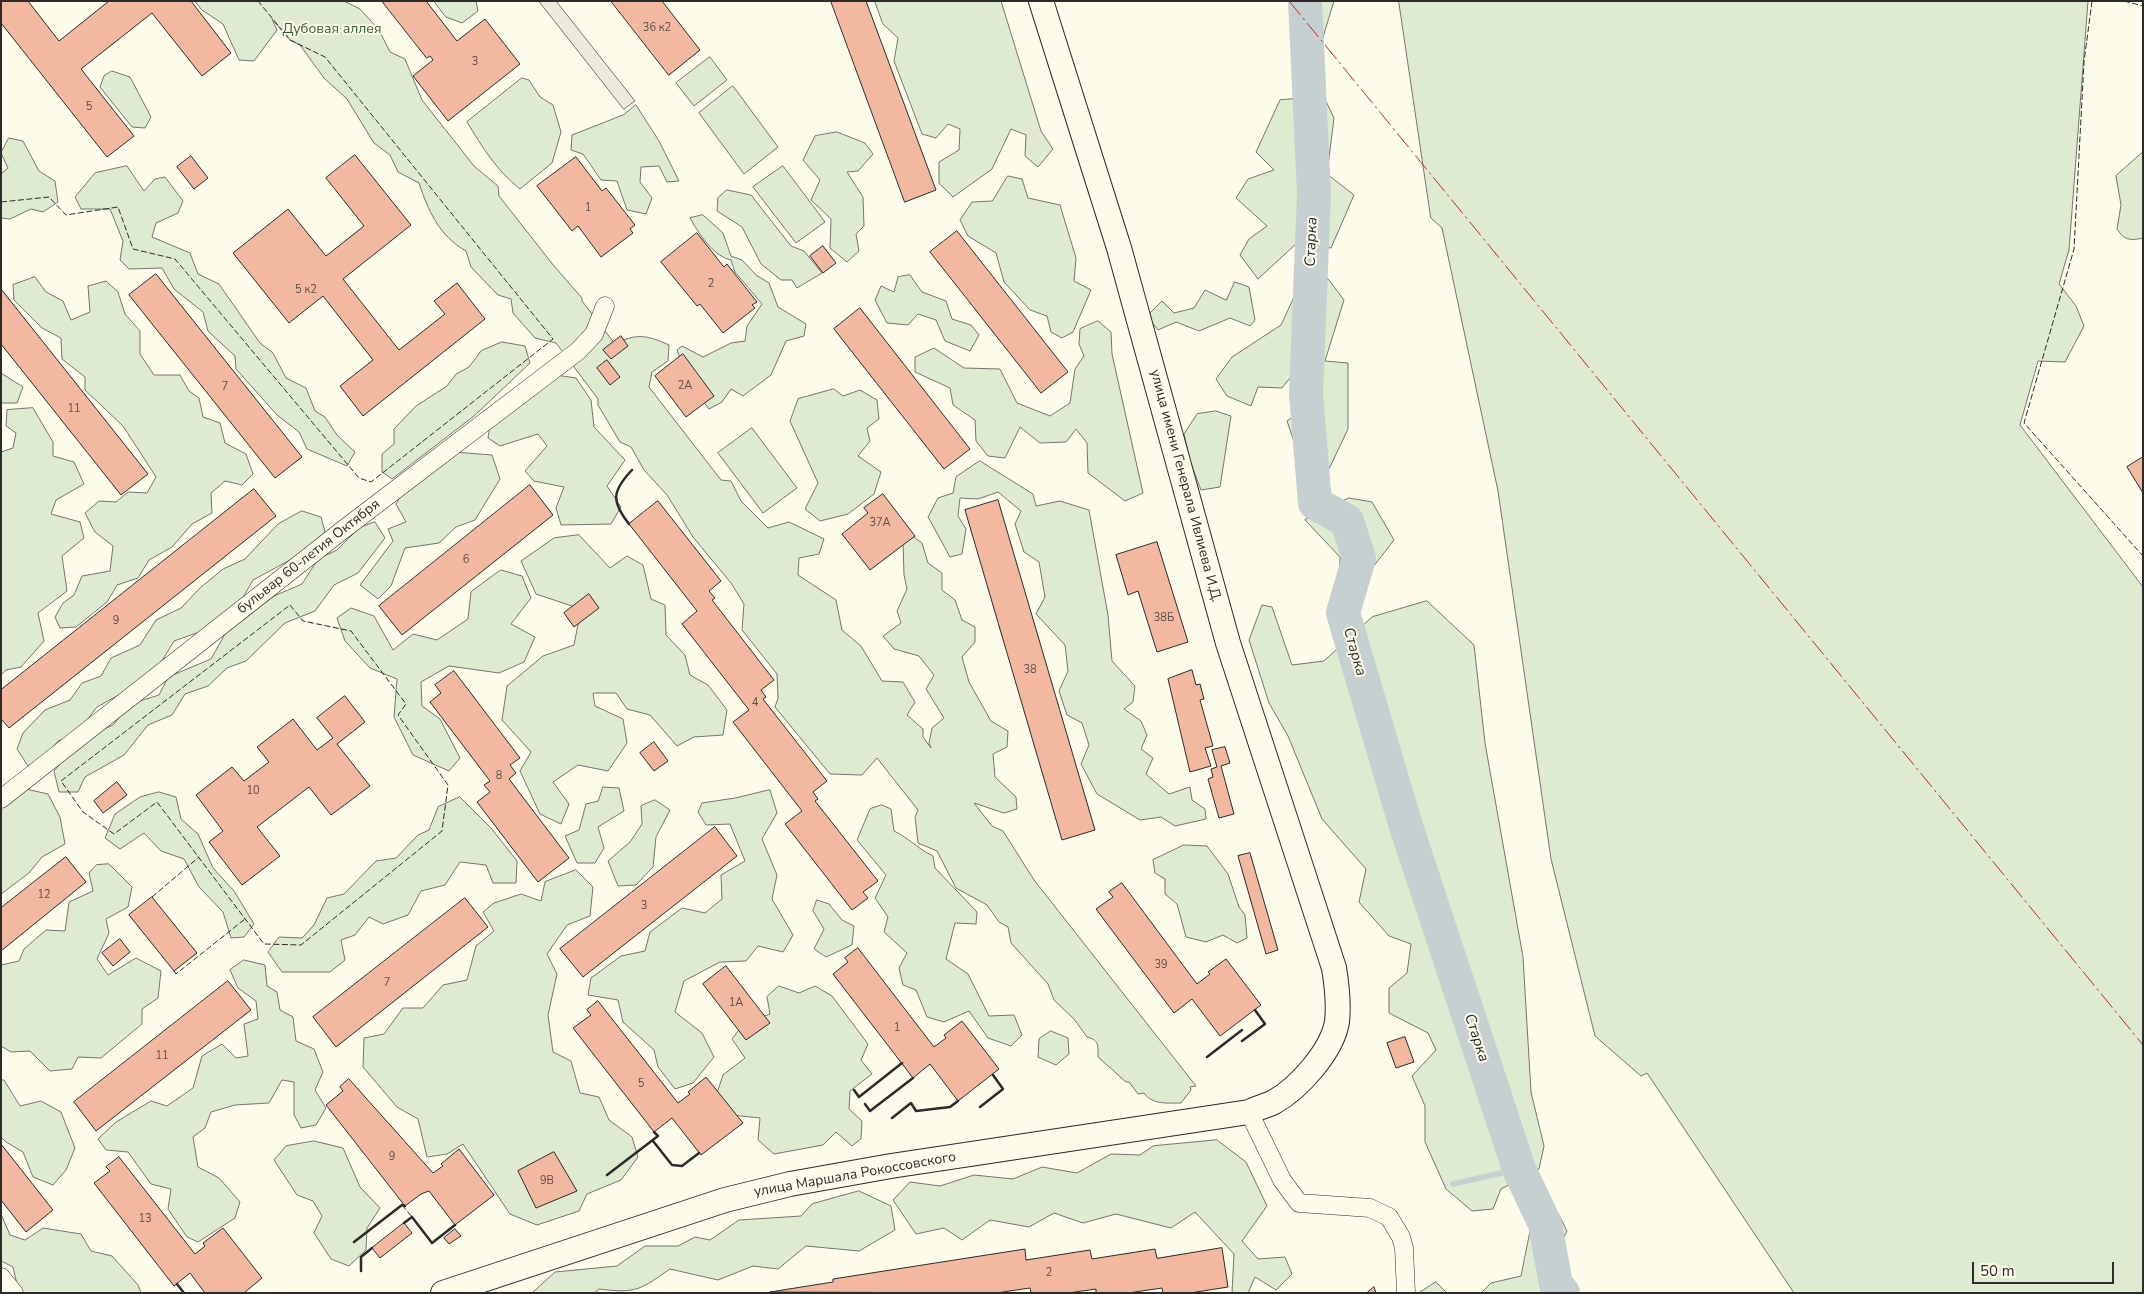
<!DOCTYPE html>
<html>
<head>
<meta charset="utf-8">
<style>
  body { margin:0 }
  #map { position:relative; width:2144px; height:1294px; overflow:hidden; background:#fdfbea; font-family:"Nunito Sans",sans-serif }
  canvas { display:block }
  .frame { position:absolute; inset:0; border:2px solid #2b2b2b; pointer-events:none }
  .scale { position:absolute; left:1972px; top:1262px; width:142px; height:22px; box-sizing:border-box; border:2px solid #2b2b2b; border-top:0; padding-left:6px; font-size:15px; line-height:18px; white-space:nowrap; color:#2b2b2b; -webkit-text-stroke:4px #fdfbea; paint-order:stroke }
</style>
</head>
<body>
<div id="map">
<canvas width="2144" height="1294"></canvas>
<div class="frame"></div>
<div class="scale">50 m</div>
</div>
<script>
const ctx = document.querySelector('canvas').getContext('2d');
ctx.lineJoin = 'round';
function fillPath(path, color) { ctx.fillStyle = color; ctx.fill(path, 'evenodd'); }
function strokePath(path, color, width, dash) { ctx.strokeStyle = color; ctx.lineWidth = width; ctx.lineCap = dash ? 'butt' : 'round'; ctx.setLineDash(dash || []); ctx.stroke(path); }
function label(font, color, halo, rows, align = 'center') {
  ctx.font = font + ' "Nunito Sans",sans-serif'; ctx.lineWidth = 4; ctx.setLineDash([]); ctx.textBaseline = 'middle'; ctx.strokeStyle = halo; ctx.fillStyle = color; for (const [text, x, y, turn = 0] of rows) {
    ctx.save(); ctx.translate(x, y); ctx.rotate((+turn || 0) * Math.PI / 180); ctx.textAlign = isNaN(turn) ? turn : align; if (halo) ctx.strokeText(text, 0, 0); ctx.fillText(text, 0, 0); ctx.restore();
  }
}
const green = new Path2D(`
  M195 1H344L360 9 379 30 390 52 405 59 422 100 474 166 498 186 499 196 554 266 582 298V301L615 344C636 333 647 335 669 345L668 361 652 372 649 387 721 480 731 481 741 501 768 528 789 522 824 539 819 554 799 558 798 575 836 600 842 630 861 646 882 681 903 682 915 702 907 715 923 729V737L931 748 929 743 932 728 944 718 926 689 934 675 919 656 894 649 883 636 901 623 897 611 907 589 904 575 903 541 911 535 922 543 928 563 942 573V590L955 600 962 620 975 627V642L962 657 969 682 991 721 1008 731 1007 747 993 754 995 777 1016 797 1017 809 1004 813 974 803 992 826 1003 831 1034 880 1196 1086 1190 1087 1191 1090 1181 1103C1168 1103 1152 1105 1144 1093L1138 1094 1129 1082H1126L1098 1057C1098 1045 1099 1040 1087 1037L1074 1019 1054 1000 1048 984 1011 943 1008 927 999 922 987 905 956 888 937 851 918 843 915 817 918 810 877 758 862 775 830 774 775 707 778 698 777 674 742 630 744 604 731 583 693 537 667 495 644 470 631 447 620 442 598 405V399L556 343 535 338 513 313 511 299 498 295 471 267 466 251C439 236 428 210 419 183L398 172 390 155 374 143 347 99 324 78 300 45 290 40 272 19 277 30 254 61 239 60 223 24 202 10Z
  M434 1H476L478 11 462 23 446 17Z
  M875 1H1001L1041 131 1053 149 1038 167 1025 156 1026 135 1011 129 992 169 953 197 939 183V162L959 150 960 129 948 124 936 138 922 134 894 61 898 38 883 24Z
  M1290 1H1334L1317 57Z
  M1399 1H2088L2069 250 2059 284 2076 306 2084 326 2065 362 2038 361 2020 425 2143 587V1293H1794L1647 1073 1641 1076 1595 1036 1551 859 1498 491 1442 228 1431 218Z
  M710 57 727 80 694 106 676 83Z
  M112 71 130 77 151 117 145 128 132 127 100 87 104 76Z
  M522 78 529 80 540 97 553 105 561 132 552 163 520 189C497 171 482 147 467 122Z
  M733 86 778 147 744 174 699 113Z
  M1324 97 1334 118 1327 174 1354 195 1331 248 1297 243 1258 279 1240 255 1249 239 1267 226 1236 198 1248 179 1274 170 1256 152 1280 100Z
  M636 105 659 141 679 181 667 182 659 166 641 167 640 182 652 198 646 214 627 210 617 181 601 180 583 154 571 150 572 135 623 115Z
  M837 132 865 143 873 154 858 171 847 172 863 197 864 226 856 234 859 251 847 262 830 248 831 219 811 200 820 180 803 160 815 136Z
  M9 138 23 141 39 171 55 181 58 202 43 212 31 209 10 219 1 218V174L8 168 1 153Z
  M2143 152V238C2130 241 2124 240 2117 229L2121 205 2116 176Z
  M127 166 144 191 155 179 165 177 183 201 178 213 156 223 152 237 190 253 198 274 219 284 260 343 273 353 286 378 306 388 315 411 325 417 337 435 355 452 347 466 307 449 299 432 277 415 236 369 235 356 208 331 203 312 174 289 162 268 129 269 120 260 123 241 110 209H81L75 197 95 173Z
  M783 166 825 222 796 243 753 187Z
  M1008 176 1022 179 1028 198 1060 205 1076 258 1074 281 1091 290 1073 332 1062 338 1051 332 1047 316 1030 310 1004 282 996 253 968 236 960 220 972 202 992 201Z
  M727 190 751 195 791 246 804 251 822 273 797 288 792 280H781L761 264 742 227 717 211 718 198Z
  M703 215 723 233 731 256 742 260 756 275 769 283 778 307 806 324 804 336 786 341 771 375 743 396 731 389 722 402 709 409 690 385 677 350 682 346 703 357 731 343 745 341 747 326 762 304 735 272 731 260C713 256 699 234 690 218Z
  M910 275 922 292 946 301 952 319 971 325 979 335 970 351 945 341 936 320 918 314 908 325 887 323 875 300 881 286 894 292 898 277Z
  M35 277 46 292 63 301 71 320 90 312 88 286 106 281 118 292 125 314 140 331V354L154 375H180L189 391 199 398 203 417 220 423 225 443 246 454 253 474 242 485 225 481 211 493 212 513 192 524 172 547 149 560 138 578 117 585 107 602 76 627 60 628 55 617 63 603 74 595 82 576 110 571 113 546 95 532 85 513 99 501 116 502 128 492 147 493 156 477 123 426 85 390V377L62 359 61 338 42 328 14 300 13 285Z
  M1328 279 1344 300 1325 361 1348 363V429L1329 469 1306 477 1287 421 1300 411 1294 373 1282 388 1258 387 1251 406 1227 396 1216 379 1232 357 1281 325 1294 297 1318 296Z
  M1235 282 1249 287 1255 320 1250 326 1230 318 1199 331 1176 322 1158 330 1147 316 1162 301 1174 313 1194 308 1205 290 1226 300Z
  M1098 321 1111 332 1112 354 1143 493 1125 501 1088 473 1087 443 1076 429 1066 442 1040 443 1020 427 1005 458 988 456 976 441 975 420 953 405 950 388 915 372V357L934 348 964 368 1000 369 1017 403 1050 416 1070 403 1075 369 1084 356 1079 344 1080 329Z
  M502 342 525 346 530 363 474 416 392 479 382 472V454L394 444V429L416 406 447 386 456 374 469 367 481 351Z
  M1 373 23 387 17 403H1Z
  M556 375 576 378 591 400 594 427 625 460 607 486 621 507 611 524 561 525 556 508 564 487 534 481 525 471 547 446 538 434 500 446 488 438 490 425Z
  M834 389 843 396 860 390 877 400 879 419 867 428 870 441 858 456 881 472 874 494 848 514 820 521 805 509 818 483 790 421 798 399Z
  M33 408 53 442V456L74 462 84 484 56 500 51 514 80 522 84 538 62 556 67 591 38 613 44 641 21 667 6 670 1 675V452L13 448 16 433 6 426 7 410Z
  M1216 411 1231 416 1220 487 1201 490 1190 461 1184 434 1197 414Z
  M752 428 797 488 763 513 718 453Z
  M454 452 492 455 500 479 475 520 456 527 439 543 405 548 391 586 378 599 360 585 393 541 388 529 406 522 396 504 408 483Z
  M980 461 1033 494 1036 506 1060 501 1089 510 1108 615 1112 661 1135 686 1133 702 1124 709 1141 721 1147 735 1141 749 1153 758 1146 774 1169 794 1190 787 1192 800 1205 809 1206 819 1175 826 1161 817 1140 820 1097 794 1081 764 1089 745 1082 723 1067 715 1059 691 1068 671 1065 645 1036 614 1045 597 1039 562 1024 552 1015 524 1021 511 998 492 978 499 960 498 958 516 966 529 962 554 950 557 928 517 938 498 953 493 956 477Z
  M1349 498 1372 502 1394 540 1362 581 1339 596 1340 557 1305 520Z
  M302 511 321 517 325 532 303 553 253 580 241 601 205 630 174 641 159 666 133 687 97 707 77 733 58 741 44 757 28 766 17 749 23 733 45 710 70 700 82 683 101 676 111 658 140 645 156 620 181 608 200 588 223 569 245 559 278 524Z
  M375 522 385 538 358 573 334 585 315 611 285 623 246 661 227 668 208 686 185 694 172 715 148 725 124 755 85 777 78 792H59L54 771 81 739 113 725 130 704 159 695 168 677 211 659 225 634 274 596 302 584 318 559 337 550 359 528Z
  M579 535 610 568 627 556 643 565 651 599 665 605 666 635 685 655 690 675 708 685 727 710 723 735 694 737 677 746 650 715 627 709 616 693H593L595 706 623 719 627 743 608 771 578 765 553 782 569 804 561 824 540 814 520 771 531 752 502 720 507 686 543 656 574 645 581 609 536 594 521 561 554 538Z
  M501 570 522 576 531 598 511 624 535 637 524 662 499 673 449 666 421 682 422 706 440 719 460 758 449 771 413 755 394 717 397 679 370 668 345 641 337 618 351 608 374 616 393 650 413 634 437 640 468 619 471 592Z
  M1427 601 1474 645 1485 743 1523 957 1531 1092 1544 1146 1539 1169 1501 1189 1493 1209 1472 1211 1446 1189 1425 1142V1106L1412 1076 1436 1050 1428 1033 1389 1013V988L1407 973 1411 944 1389 936 1359 902 1366 869 1322 819 1288 736 1269 703 1249 640 1262 605 1272 607 1292 665 1324 661 1372 617Z
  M603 787 619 788 624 811 598 827 604 848 595 863H577L565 836 579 830 586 804 598 801Z
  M26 789 48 794 60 817 65 844 42 857 29 873 1 894V806Z
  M770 790 777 813 762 839 777 875 772 899 793 935 783 952 758 946 746 961 720 962 684 981 675 1012 702 1033 714 1057 693 1083 675 1089 658 1067 654 1050 623 1022 618 1000 588 995 591 978 621 956 645 951 650 932 682 908 705 913 722 899 721 875 745 861 730 824 706 825 698 812 702 803 735 798Z
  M159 792 176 797 181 819 198 834 213 868 234 891 254 924 244 937 231 938 223 912 199 887 184 859 161 851 144 833 120 849 105 838 115 814 140 797Z
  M460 797 491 828 517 861 516 883H493L486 865 460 862 445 885 421 891 408 915 383 924 369 917 355 935 341 940 345 960 330 972H282L268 952 279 937 302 938 314 925 327 898 344 894 376 861 396 858 418 835 429 830 438 807Z
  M655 800 670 810 656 837 653 867 636 885 618 886 608 861 630 842 642 824 641 806Z
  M882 805 891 809 894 831C909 838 918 849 933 856L935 868 977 912 976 924 955 923 946 959 968 974 989 1016 1014 1015 1022 1035 1011 1046 988 1038 969 1011 944 1022 927 1017 916 990 903 985 899 968 907 953 884 932 888 917 875 898 886 875 857 840 870 809Z
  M1184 845 1207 846 1228 874 1239 907 1245 915 1247 938 1237 943 1223 935 1206 942 1186 937 1177 904 1165 894V879L1155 873 1153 860Z
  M109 864 132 887 128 907 106 919 109 933 97 959 108 975 136 958 161 971 158 998 142 1009V1024L101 1058 78 1057 72 1069 50 1071 30 1051 11 1052 1 1046V965L19 961 24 949 46 930 65 931 69 902 93 891 89 873 96 865Z
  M576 870 593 887 590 916 567 925 547 954 557 974 548 1015 553 1052 571 1061 580 1093 599 1097 609 1120 632 1137 638 1157 621 1180 587 1194 579 1211 537 1225 510 1214 463 1144 447 1154 427 1157 418 1119 397 1107 363 1067 364 1038 384 1034 403 1008H423L443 985 467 980 476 946 494 931 483 912 494 903 521 894 541 901 545 882Z
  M817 900 829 904 842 920 854 926 852 945 826 957 814 949 824 929 813 911Z
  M244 960 265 965 267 986 277 992 280 1010 293 1017 296 1041 314 1049 323 1072 315 1090 326 1108 316 1125 301 1128 294 1115V1082L282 1080 269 1103 235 1105 211 1112 205 1128 193 1137 198 1167 219 1178 240 1202 235 1218 198 1242 187 1237 168 1209 171 1189 151 1184 128 1152 106 1150 98 1139 116 1122 151 1101 167 1106 193 1088 202 1056 222 1044 236 1058 248 1056 244 1024 258 1019 256 1001 238 988 230 970Z
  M779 986 799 993 815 986 832 996 868 1044 861 1060 872 1074 850 1091 849 1109 862 1121 861 1139 852 1146 836 1132 823 1145 774 1154 758 1140 760 1118 731 1115 715 1099 723 1075 745 1058 732 1039 744 1023 770 1014 767 997Z
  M1051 1031 1068 1038 1069 1054 1056 1065 1038 1057 1039 1039Z
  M1 1080H4L20 1106 41 1101 61 1112 75 1148 66 1170 53 1185 33 1177 23 1152 6 1142 1 1137Z
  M1217 1140 1246 1162 1267 1206 1242 1241 1258 1259 1285 1257 1292 1274 1276 1290 1255 1277 1248 1293H1232L1234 1254 1195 1212 1171 1228 1116 1214 1083 1223 1054 1213 1029 1227 990 1220 962 1240 944 1228 916 1234 893 1200 910 1182 940 1186 974 1175 1013 1179 1042 1167 1077 1173 1111 1154 1140 1155 1153 1146Z
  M314 1141 343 1148 360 1187 380 1208 367 1228 366 1250 349 1266 331 1259 314 1233 322 1216 313 1201 297 1195 274 1160 286 1146Z
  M859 1191 891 1206 895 1230 859 1251 806 1246 778 1269 753 1266 718 1280 670 1269C641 1289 637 1294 599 1289L594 1293H532L555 1272 617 1266 645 1246H678L695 1237 710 1240 739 1220 801 1216 812 1204Z
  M1558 1213 1567 1231 1549 1267 1575 1293H1481L1491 1283 1521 1276 1532 1221Z
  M1 1214 10 1235 25 1240 43 1228 81 1234 91 1251 112 1256 138 1285 141 1293H19L13 1267 1 1261Z
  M1436 1282 1447 1293H1419Z`);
fillPath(green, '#deebd1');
strokePath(green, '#74746e', 1);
const parking = new Path2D(`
  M539 1H556L635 101 624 109Z`);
fillPath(parking, '#eceadb');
strokePath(parking, '#74746e', 1);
strokePath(new Path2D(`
  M1453 1184 1519 1169`), '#c7d0d0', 5.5);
strokePath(new Path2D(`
  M1305 1 1314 194 1306 394 1315 503 1347 521 1359 558 1343 613 1405 823 1519 1169 1545 1224 1556 1284 1563 1293`), '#c7d0d0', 34);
const building = new Path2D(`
  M1 1H28L59 41 109 1H191L231 53 202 76 152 13 81 69 134 136 107 157 1 23Z
  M382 1H426L457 41 485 19 520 64 448 121 413 76 433 60 430 56 427 58Z
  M611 1H662L700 50 669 75Z
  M831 1H866L936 190 905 202Z
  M355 155 411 225 343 279 399 350 445 314 434 301 457 283 485 319 363 416 340 386 373 360 323 296 289 323 233 253 288 209 326 256 364 226 326 178Z
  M191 156 208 178 194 189 177 167Z
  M576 157 602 191 606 188 635 225 630 229 633 233 601 257 578 226 572 231 537 186Z
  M957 231 1068 372 1041 393 930 252Z
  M697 233 724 267 727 264 757 302 752 305 755 308 723 333 700 304 697 306 661 262Z
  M823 246 836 263 823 273 810 256Z
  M156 274 302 457 275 478 129 295Z
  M1 289 148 474 121 495 1 344Z
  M860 308 970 449 944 469 834 329Z
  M621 336 628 346 611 359 603 350Z
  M683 354 714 396 686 417 655 376Z
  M607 360 620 377 610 385 597 368Z
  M2143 457V493L2127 467Z
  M530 485 553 515 402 635 379 606Z
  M254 489 276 516 9 728 1 719V690Z
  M883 494 915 536 870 570 842 534 868 513 864 508Z
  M998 500 1095 830 1062 840 965 510Z
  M658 501 721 581 709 591 715 598 712 600 774 680 761 690 766 697 763 699 827 781 813 792 818 799 815 801 878 881 863 892 868 898 852 910 785 824 802 811 733 722 749 710 682 624 697 611 629 524Z
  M1157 542 1188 642 1157 652 1138 591 1128 595 1116 555Z
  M589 594 599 608 574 627 564 613Z
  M1192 670 1196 685 1200 684 1204 699 1200 700 1213 746 1205 748 1211 766 1190 772 1168 679Z
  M454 671 520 758 510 765 516 773 509 779 569 858 538 882 477 802 490 792 484 785 490 781 430 702 441 693 435 685Z
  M345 696 365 722 337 744 370 786 331 815 309 787 257 827 280 856 242 885 209 842 223 831 196 795 232 767 244 781 269 762 257 747 293 719 317 750 333 738 317 718Z
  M654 742 668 761 654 771 640 753Z
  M1225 747 1230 763 1221 766 1234 814 1219 818 1208 779 1213 777 1211 769 1217 767 1212 750Z
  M117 782 127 795 103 813 94 801Z
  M715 827 737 856 583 977 560 949Z
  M1250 853 1278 950 1266 954 1238 856Z
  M66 857 86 882 1 951V908Z
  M1122 883 1197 984 1210 974 1208 972 1226 959 1261 1005 1220 1036 1192 999 1174 1013 1096 909 1113 897 1109 892Z
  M152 897 197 953 174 971 129 915Z
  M465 898 488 927 336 1047 313 1017Z
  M120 939 130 952 113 966 102 953Z
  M858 948 934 1047 946 1038 944 1035 962 1021 999 1069 958 1101 930 1064 913 1078 833 974 848 962 845 958Z
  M726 966 770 1023 746 1040 703 984Z
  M228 981 251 1010 96 1131 74 1102Z
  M598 1001 678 1103 690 1094 688 1092 706 1077 743 1123 701 1155 672 1118 654 1132 573 1028 591 1015 587 1010Z
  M1405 1037 1414 1062 1396 1068 1387 1043Z
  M349 1079 433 1173 443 1166 441 1164 459 1149 494 1195 455 1225 429 1191 421 1194 405 1206 326 1105 343 1091 340 1087Z
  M1 1144 53 1210 26 1232 1 1200Z
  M554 1152 577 1191 536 1208 518 1171Z
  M119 1157 195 1254 205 1246 203 1243 223 1228 262 1278 244 1293H205L190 1273 174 1286 94 1183 110 1171 106 1167Z
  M404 1223 412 1233 380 1258 372 1248Z
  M455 1229 461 1236 449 1244 444 1238Z
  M1222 1248 1228 1287 1190 1293H1163L1162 1288 1128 1293H1096V1289L1068 1293H1031L1030 1288 996 1293 770 1292 833 1282V1279L1025 1249 1026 1260 1090 1250 1092 1259 1155 1249 1157 1258Z
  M1374 1287 1376 1293H1367Z`);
fillPath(building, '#f2b8a0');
strokePath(building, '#2b2b2b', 1);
const street = new Path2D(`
  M1 799 344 529 578 351 594 334 605 306
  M1249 1112 1282 1180 1299 1203 1370 1208 1389 1217 1401 1237 1404 1248 1406 1293
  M1 1277 14 1293`);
const secondary = new Path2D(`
  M443 1293 725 1200 790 1184 891 1166 1249 1112C1257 1108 1266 1106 1274 1102 1299 1088 1332 1051 1337 1022 1339 1004 1337 986 1334 968L1228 643 1119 248 1041 1`);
strokePath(street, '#2b2b2b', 19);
strokePath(secondary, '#2b2b2b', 26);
strokePath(street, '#fdfbea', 18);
strokePath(secondary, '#fdfbea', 24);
strokePath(new Path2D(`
  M2092 1 2084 62 2074 249 2024 423 2143 556
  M2124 1 2143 6
  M1 202 49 197 66 215 118 207 133 249 175 259 359 478 371 482 553 339 325 57 290 40 258 1
  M290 605 303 621 351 631 406 704 398 715 448 785 442 831 301 945 264 944 157 802 114 834 83 812 61 781Z
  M152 897 199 857
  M174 971 176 974 245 919
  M402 1205 412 1217`), '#2b2b2b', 1, [6, 2.5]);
strokePath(new Path2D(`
  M629 524C611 501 612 491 632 470
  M1242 1041 1265 1024 1255 1010
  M1207 1057 1242 1030
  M854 1090 859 1097 902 1063
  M865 1104 870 1111 913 1078
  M980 1107 1003 1089 993 1075
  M892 1118 911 1103 916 1111 950 1107 958 1101
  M653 1141 672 1165 682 1166 699 1153
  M607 1175 658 1136 654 1132
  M404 1223 412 1217 432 1243 455 1225
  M354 1242 402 1205 405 1206
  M361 1271V1257L372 1248
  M177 1284 184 1293`), '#2b2b2b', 2.5);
strokePath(new Path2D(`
  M1289 1 2143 1045`), '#c62828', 1, [18, 4, 2.5, 4]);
label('11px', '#5d4e48', null, [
  ["36 к2",657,28],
  ["3",475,62],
  ["5",89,107],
  ["1",588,208],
  ["2",711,284],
  ["5 к2",306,290],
  ["2А",685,386],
  ["7",225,387],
  ["11",74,409],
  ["37А",880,523],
  ["6",466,560],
  ["38Б",1164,618],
  ["9",116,621],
  ["38",1030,670],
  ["4",755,703],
  ["8",499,776],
  ["10",253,791],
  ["12",44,895],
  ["3",644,906],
  ["39",1161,965],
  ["7",387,983],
  ["1А",736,1003],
  ["1",897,1028],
  ["11",162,1056],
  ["5",641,1084],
  ["9",392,1157],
  ["9В",547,1181],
  ["13",145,1219],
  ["2",1049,1273]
]);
label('14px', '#34623c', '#fdfbea', [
  ["Дубовая аллея",332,30]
]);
label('14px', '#2b2b2b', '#fdfbea', [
  ["улица имени Генерала Ивлиева И.Д.",1185,486,75],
  ["бульвар 60-летия Октября",309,557,-38],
  ["улица Маршала Рокоссовского",855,1175,-10]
]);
label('italic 15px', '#2b2b2b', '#fdfbea', [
  ["Старка",1312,242,-88],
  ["Старка",1354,652,74],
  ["Старка",1476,1038,72]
]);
</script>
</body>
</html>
